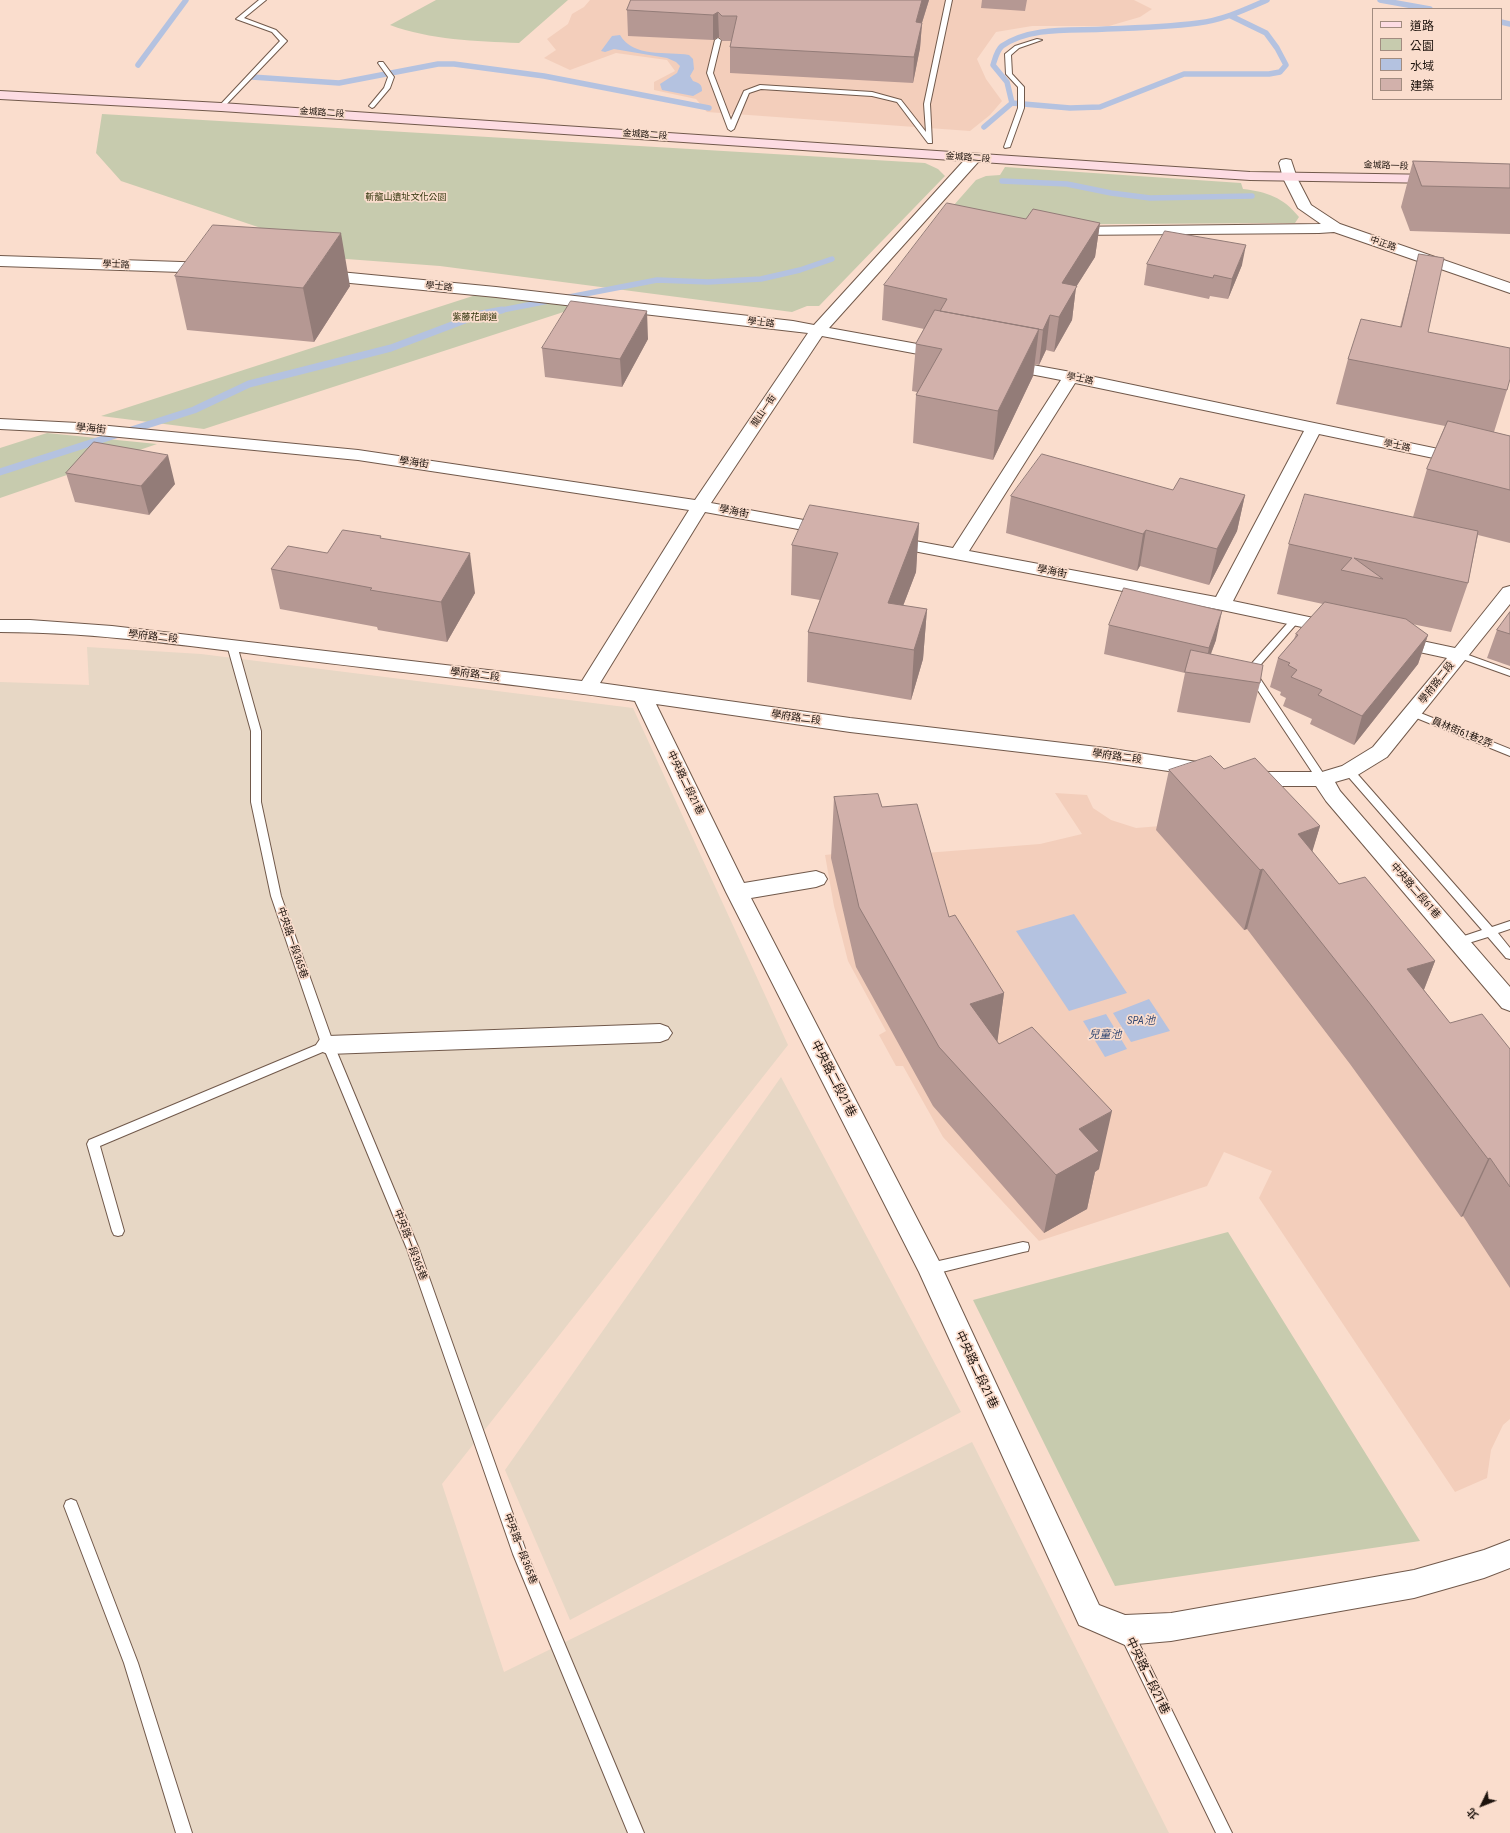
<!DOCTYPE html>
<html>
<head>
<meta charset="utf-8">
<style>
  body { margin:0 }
  #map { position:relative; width:1510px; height:1833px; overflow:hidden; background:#faddcd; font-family:"Roboto Condensed","Noto Sans TC",sans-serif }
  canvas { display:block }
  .legend { position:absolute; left:1372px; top:8px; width:130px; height:92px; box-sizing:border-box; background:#faddcd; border:1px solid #a28c80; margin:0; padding:5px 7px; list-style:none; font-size:12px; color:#1d130d }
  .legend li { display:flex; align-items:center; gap:8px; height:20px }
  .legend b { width:20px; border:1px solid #a28c80 }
  .north { position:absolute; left:1462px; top:1785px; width:40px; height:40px; -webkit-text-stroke:3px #faddcd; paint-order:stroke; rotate:227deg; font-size:11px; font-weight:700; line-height:16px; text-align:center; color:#1d130d }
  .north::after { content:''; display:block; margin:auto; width:14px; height:18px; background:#1d130d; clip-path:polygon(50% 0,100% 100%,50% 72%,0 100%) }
</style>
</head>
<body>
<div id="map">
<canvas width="1510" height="1833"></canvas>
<ul class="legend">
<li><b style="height:5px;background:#fddce3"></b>道路</li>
<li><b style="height:11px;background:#c7cbae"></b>公園</li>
<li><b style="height:11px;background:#b4c2e0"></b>水域</li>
<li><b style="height:11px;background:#d2b1ab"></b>建築</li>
</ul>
<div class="north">北</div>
</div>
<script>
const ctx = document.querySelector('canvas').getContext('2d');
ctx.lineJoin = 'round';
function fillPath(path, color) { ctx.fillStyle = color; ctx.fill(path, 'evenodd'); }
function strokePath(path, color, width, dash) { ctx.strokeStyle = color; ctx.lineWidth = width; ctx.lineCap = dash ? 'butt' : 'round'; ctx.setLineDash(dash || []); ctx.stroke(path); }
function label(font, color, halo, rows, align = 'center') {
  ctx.font = font + ' "Roboto Condensed","Noto Sans TC",sans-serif'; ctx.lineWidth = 3.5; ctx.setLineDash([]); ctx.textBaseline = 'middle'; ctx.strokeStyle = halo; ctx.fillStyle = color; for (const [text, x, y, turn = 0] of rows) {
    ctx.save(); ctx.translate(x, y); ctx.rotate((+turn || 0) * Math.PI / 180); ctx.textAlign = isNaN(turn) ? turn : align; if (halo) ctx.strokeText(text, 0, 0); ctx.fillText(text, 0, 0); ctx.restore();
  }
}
fillPath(new Path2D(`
  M590 0H1134L1152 9 1140 17 1109 26H1032L996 32 977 59 986 79 1002 101 990 115 970 131 707 112 696 99 654 90V82L675 71 667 60 616 53 570 70 544 58 556 50 547 39 568 24 572 14 584 7Z
  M1055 793 1087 795 1093 808 1111 820 1136 828 1161 826 1510 1104V1419L1503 1425 1491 1450 1487 1478 1455 1492 1259 1198 1272 1171 1224 1152 1207 1186 1039 1241 943 1137 903 1066H896L879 1035 886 1031 848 961 834 906 825 855 897 847 900 855 1040 844 1082 834Z`), '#f3cebb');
fillPath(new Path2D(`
  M87 647 201 654 633 708 788 1045 442 1484 504 1672 972 1442 1169 1833H0V682L89 685Z
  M781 1077 961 1412 570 1620 505 1470Z`), '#e7d7c5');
fillPath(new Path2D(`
  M436 0H568L519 43C476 41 430 40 390 25Z
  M102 114 925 163 938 169 945 176 819 306H807L792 312 440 266 320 257 258 227 121 181 96 153Z
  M1005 167 1241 183 1243 189C1267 192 1283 197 1299 217L1295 223H1290L956 225 946 214 976 180 986 176 1000 175Z
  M479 294 582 306 204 429 101 416Z
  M47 433 157 444 0 498V448Z
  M1228 1232 1420 1541 1115 1586 973 1300Z`), '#c7cbae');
fillPath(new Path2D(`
  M620 35C633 58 667 51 689 55L693 59 694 69 690 76 693 81C699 83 702 84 702 91L693 96 662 90 660 84 677 73 680 66 676 62 667 58 614 49 605 52 601 51 612 36Z
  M1074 914 1127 993 1069 1011 1016 931Z
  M1149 999 1170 1031 1131 1042 1113 1013Z
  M1106 1014 1127 1049 1105 1057 1083 1021Z`), '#b4c2e0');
strokePath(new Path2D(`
  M1380 0 1430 9
  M1501 22 1510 24
  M138 65 186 0
  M252 77 339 83 438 64H454L544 76 709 108
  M1012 103 1070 108 1100 107 1184 74H1269L1280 72 1286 65 1277 48 1266 33 1231 16
  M984 127 1012 103 1007 82 993 65C995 59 997 50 1002 46 1031 26 1073 31 1106 29 1137 28 1168 27 1198 23 1223 20 1244 10 1267 0
  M1002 181 1067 184 1111 193 1150 198 1252 196
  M497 311 657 280 708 282 761 279 800 270 832 259`), '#b4c2e0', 5.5);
strokePath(new Path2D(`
  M0 472 194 410 249 384 391 348 481 314 502 310`), '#b4c2e0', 7);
const lane = new Path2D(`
  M259 0H266L244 18 276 30 287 41 223 108H219V106L280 41 272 32 236 19Z
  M946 0H952L930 104 932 143H928L897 102 872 96 761 89 749 93 734 129 731 131 728 129 707 73 715 40 718 38 721 40 713 73 731 120 744 91 760 85 872 92 901 100 926 132 924 104Z
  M1037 39 1042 40 1019 48 1011 55 1012 74 1024 87V108L1010 147 1005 148 1004 147 1018 108V87L1006 74 1005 54 1015 46Z
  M379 62H383L394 77 390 88 374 107 372 108 369 106 384 88 388 77 378 63Z
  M1296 616 1299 617 1301 619 1299 621 1255 671 1327 779 1322 783 1318 781 1245 671 1293 617Z
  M232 642 237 645 261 731V802L281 896 334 1045 419 1249 527 1554 644 1833H628L513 1554 407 1249 325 1051 100 1146 124 1231 122 1235 118 1236 114 1235 112 1231 87 1144 89 1140 321 1043 271 896 251 802V731L227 645Z
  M1460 652 1510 670V676L1457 657 1455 655 1457 653Z
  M1413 710 1510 749V756L1409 715 1408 713Z
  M1349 768 1353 769 1492 927 1510 921V929L1498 933 1510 948V959L1506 958 1488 937 1459 946 1455 945 1453 942 1455 939 1482 930 1345 773 1344 771 1345 769Z
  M1023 1242 1028 1243 1029 1247 1028 1251 1023 1252 930 1275 925 1273 924 1269 925 1265 930 1263Z
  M71 1499 76 1501 78 1506 138 1663 192 1833H176L124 1663 64 1506 66 1501Z
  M1126 1625 1131 1627 1232 1833H1216L1121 1637 1119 1632 1121 1627Z`);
const street = new Path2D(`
  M974 154 979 155 981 158 979 161 829 328 945 349 951 351 953 354 951 357 945 359 822 336 711 503 831 525 837 526 840 530 837 534 831 535 705 512 600 683 850 718 1106 748 1217 765 1220 770 1217 775 1210 777 1106 762 850 732 656 704 744 883 816 871 824 874 827 879 824 884 816 887 751 898 939 1261 1099 1605 1125 1615 1171 1613 1414 1570 1484 1550 1510 1540V1568L1484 1578 1414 1598 1171 1641 1125 1645 1079 1625 919 1272 726 892 635 701C522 685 408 673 294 659 197 647 98 632 0 632V620H30L112 626 582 681 689 510 358 460 78 433 0 429V419L78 423 358 450 695 500 808 333 496 297 319 280 314 278 311 275 314 272 319 270 496 287 793 321 814 325 969 155Z
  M1286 159 1291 160 1297 178 1311 205 1340 224 1510 283V293L1334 232 1319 233 1068 235 1063 234 1061 231 1063 228 1068 227 1321 224 1298 208 1283 178 1279 163 1281 160Z
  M0 256 211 263 216 265 219 268 216 271 211 273 0 266Z
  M1005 360 1071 372 1510 464V474L1319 434 1233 601 1342 624 1344 628 1342 632 1335 634 1222 610 882 545 879 541 882 537 888 536 953 548 1061 380 999 368 997 365 999 362ZM1075 383 1304 431 1216 597 969 551Z
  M1510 586V604L1387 757 1356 776 1335 782 1340 791 1510 987V1011L1502 1008 1326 801 1316 786H1268L1239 781 1236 776 1239 771 1246 769 1268 772H1322L1342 766 1373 747 1447 658 1387 645 1384 641 1387 637 1394 635 1455 648 1503 588Z
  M660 1024 668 1027 672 1033 668 1039 660 1042 328 1054 320 1051 316 1045 320 1039 328 1036Z`);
const secondary = new Path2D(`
  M0 91 221 103 1250 172 1438 175 1443 176 1445 179 1443 182 1438 183 1250 180 221 111 0 99Z`);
strokePath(lane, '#71594b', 2);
strokePath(street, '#71594b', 2);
strokePath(secondary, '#71594b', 2);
fillPath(lane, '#fff');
fillPath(street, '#fff');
fillPath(secondary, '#fddce3');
fillPath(new Path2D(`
  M631 0H929L922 23 920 48 913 83 730 73V47L731 41H722L719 37 713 40 628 36 627 10Z
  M982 0H1027L1025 11 981 8Z
  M1413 161 1510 164V234L1410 231 1401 207Z
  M1100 223 1095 257 1076 287 1072 320 1054 352 1046 350 1039 365 1035 364 1033 376 993 460 913 443 916 395 917 392 912 391 916 344 924 329 882 320 884 285Z
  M1419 254 1428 332 1507 390 1494 432 1510 436V543L1478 535 1468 583 1451 632 1412 624 1428 635 1418 664 1354 745 1310 724 1312 719 1283 706 1286 698 1280 695 1281 692 1270 687 1278 658 1294 639 1296 634 1323 604 1277 594 1289 544 1413 517 1427 469 1445 426 1336 404 1348 359 1400 327Z
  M1147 264 1242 265 1228 299 1210 296 1209 299 1144 285Z
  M175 276 350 286 314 342 187 330Z
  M648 339 622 387 545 377 542 348Z
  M66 473 175 484 149 515 75 502Z
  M1173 490 1245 495 1237 531 1209 585 1140 566 1137 571 1006 533 1011 496Z
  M919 523 916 572 903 606 927 609 923 659 911 700 807 682 808 632 820 600 791 595 792 545Z
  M381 539 475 593 447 642 378 630 377 627 280 609 271 569 327 553Z
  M1510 612V666L1487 658 1497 630Z
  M1109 625 1216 640 1211 654 1260 683 1250 723 1177 712 1185 673 1104 654Z
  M1224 769 1320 826 1312 851 1339 884 1435 961 1424 990 1450 1023 1510 1049V1288L1463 1216 1461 1217 1350 1064 1247 929 1244 930 1156 830 1169 770Z
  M834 797 882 807 949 917 1004 993 997 1042 1099 1169 1095 1172 1087 1209 1044 1233 933 1106 856 967 831 858Z`), '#b59893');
fillPath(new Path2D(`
  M922 0H929L914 48 916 22Z
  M718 12 719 37 713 40V15Z
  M922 23 920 48 913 83 914 57Z
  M1100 223 1095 257 1076 287 1072 320 1054 352 1059 317 1065 305 1058 318 1062 283Z
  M341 233 350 286 314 342 303 288Z
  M1246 245 1242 265 1228 299 1232 279Z
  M647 311 648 339 622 387 620 359Z
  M1050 315 1046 350 1039 365 1043 330Z
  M1039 329 1033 376 993 460 998 411Z
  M168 455 175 484 149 515 141 486Z
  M1245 495 1237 531 1209 585 1217 549Z
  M919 523 916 572 888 645V603Z
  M1146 530 1140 566 1137 571 1143 534Z
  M470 553 475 593 447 642 441 602Z
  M927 609 923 659 911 700 914 650Z
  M1222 611 1216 640 1203 674 1209 648Z
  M1428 635 1418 664 1354 745 1362 716Z
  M1320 826 1302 886 1298 834Z
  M1263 869 1247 929 1244 930 1260 870Z
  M1435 961 1412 1020 1407 969Z
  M1004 993 996 1052 970 1004Z
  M1112 1111 1099 1169 1095 1172 1087 1209 1044 1233 1056 1175 1079 1129Z
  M1490 1158 1463 1216 1461 1217 1488 1159Z`), '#937c78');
const building = new Path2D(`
  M631 0H922L916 22 922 23 914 57 730 47 737 16H722L718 12 713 15 627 10Z
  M1413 161 1510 164V188L1422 186Z
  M947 203 1026 219 1033 209 1100 223 1062 283 1077 286 1059 317 1050 315 1043 330 940 311 947 299 884 285Z
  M213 225 341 233 303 288 175 276Z
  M1165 231 1246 245 1232 279 1214 275 1213 278 1147 264Z
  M1419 254 1444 258 1428 332 1510 348V379L1507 390 1348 359 1361 319 1401 327Z
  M571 301 647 311 620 359 542 348Z
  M935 310 1039 329 998 411 916 395 942 349 916 344Z
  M1448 421 1510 436V490L1427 469Z
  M94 442 168 455 141 486 66 473Z
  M1042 454 1173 490 1180 478 1245 495 1217 549 1146 530 1143 534 1011 496Z
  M1305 494 1478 531 1468 583 1354 558 1383 579 1341 570 1352 558 1289 544Z
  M810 505 919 523 888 603 927 609 914 650 808 632 838 553 792 545Z
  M343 530 381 536 380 538 470 553 441 602 370 590 372 588 271 569 288 546 327 553Z
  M1124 588 1222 611 1209 648 1109 625Z
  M1325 602 1406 619 1428 635 1362 716 1318 695 1322 690 1291 677 1297 670 1288 665 1290 663 1278 658 1298 635 1296 634Z
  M1510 612V634L1497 630Z
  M1191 650 1263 665 1260 683 1185 672Z
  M1211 756 1224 769 1255 758 1320 826 1298 834 1339 884 1365 877 1435 961 1407 969 1450 1023 1482 1014 1510 1049V1187L1490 1158 1488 1159 1371 1005 1263 869 1260 870 1169 770Z
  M878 794 882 807 917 804 949 917 955 915 1004 993 970 1004 999 1044 1032 1027 1112 1111 1079 1129 1099 1151 1056 1175 939 1047 859 907 834 797Z`);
fillPath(building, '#d2b1ab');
strokePath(building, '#937c78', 1);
label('9px', '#1d130d', '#faddcd', [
  ["金城路二段",322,113,4],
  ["金城路二段",645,135,4],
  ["金城路二段",968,158,4],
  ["金城路一段",1386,166,2],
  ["中正路",1383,244,19],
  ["學士路",116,265,2],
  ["學士路",439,287,5],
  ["學士路",761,323,7],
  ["學士路",1080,379,12],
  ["龍山一街",764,411,-56],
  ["學士路",1397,446,12]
]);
label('9px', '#31340b', '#faddcd', [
  ["斬龍山遺址文化公園",406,198],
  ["紫藤花廊道",475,318]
]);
label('10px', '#1d130d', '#faddcd', [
  ["學海街",91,429,5],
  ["學海街",414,463,8],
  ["學海街",734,512,11],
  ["學海街",1052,572,11],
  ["學府路二段",153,637,6],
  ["學府路二段",475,675,7],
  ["學府路二段",1437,683,-52],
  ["學府路二段",796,718,8],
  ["員林街61巷2弄",1462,733,22],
  ["學府路二段",1117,757,8],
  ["中央路二段21巷",685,783,64],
  ["中央路二段61巷",1415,891,49],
  ["中央路一段365巷",292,943,71],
  ["中央路一段365巷",410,1245,69],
  ["中央路一段365巷",520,1549,69]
]);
label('italic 11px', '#364a74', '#faddcd', [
  ["SPA池",1141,1021],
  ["兒童池",1105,1035]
]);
label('12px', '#1d130d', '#faddcd', [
  ["中央路二段21巷",833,1079,63],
  ["中央路二段21巷",976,1370,65],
  ["中央路二段21巷",1147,1676,64]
]);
</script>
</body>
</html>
